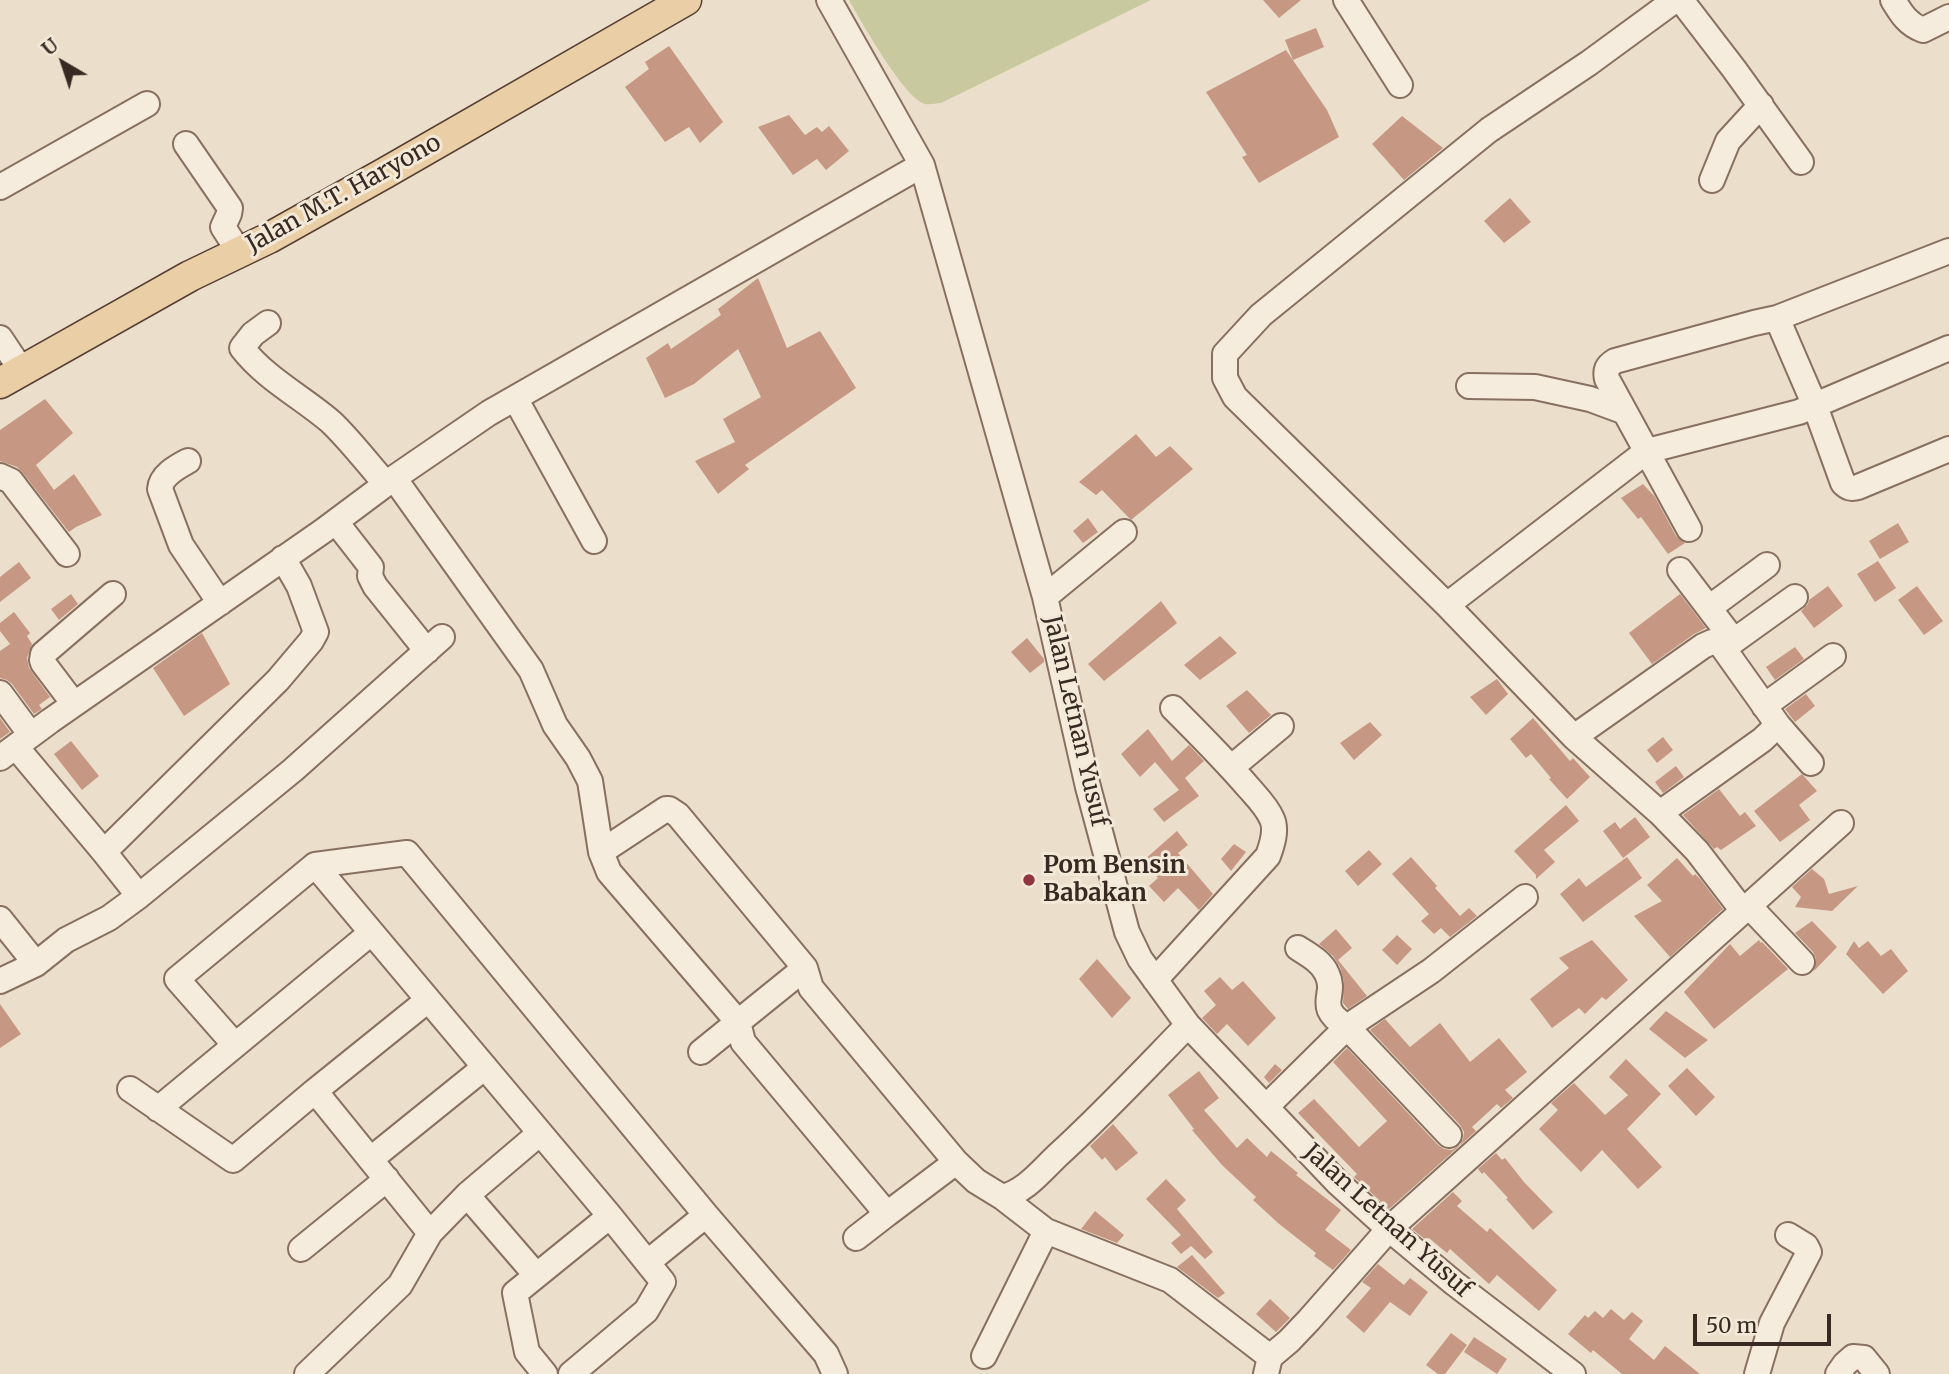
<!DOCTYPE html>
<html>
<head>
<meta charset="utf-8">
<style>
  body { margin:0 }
  #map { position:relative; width:1949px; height:1374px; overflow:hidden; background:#ebdeca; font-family:Merriweather,serif }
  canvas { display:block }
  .north { position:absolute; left:28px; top:28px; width:70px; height:70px; -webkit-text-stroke:5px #f3e9d9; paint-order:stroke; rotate:321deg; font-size:19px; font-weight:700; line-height:28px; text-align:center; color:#382a22 }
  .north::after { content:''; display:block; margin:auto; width:24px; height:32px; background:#382a22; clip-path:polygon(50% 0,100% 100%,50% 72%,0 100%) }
  .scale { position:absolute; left:1693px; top:1314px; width:138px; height:32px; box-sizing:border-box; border:4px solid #382a22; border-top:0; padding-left:9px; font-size:21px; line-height:24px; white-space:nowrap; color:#382a22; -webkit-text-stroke:5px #f3e9d9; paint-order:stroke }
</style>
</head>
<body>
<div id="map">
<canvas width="1949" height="1374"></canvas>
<div class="north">U</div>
<div class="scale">50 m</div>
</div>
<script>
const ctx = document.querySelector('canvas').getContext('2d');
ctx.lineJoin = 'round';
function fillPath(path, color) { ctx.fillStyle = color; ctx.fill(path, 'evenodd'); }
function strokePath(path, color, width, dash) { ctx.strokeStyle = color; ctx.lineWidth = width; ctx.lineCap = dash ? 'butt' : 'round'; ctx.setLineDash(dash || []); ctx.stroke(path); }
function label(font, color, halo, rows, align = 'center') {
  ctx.font = font + ' Merriweather,serif'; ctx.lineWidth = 6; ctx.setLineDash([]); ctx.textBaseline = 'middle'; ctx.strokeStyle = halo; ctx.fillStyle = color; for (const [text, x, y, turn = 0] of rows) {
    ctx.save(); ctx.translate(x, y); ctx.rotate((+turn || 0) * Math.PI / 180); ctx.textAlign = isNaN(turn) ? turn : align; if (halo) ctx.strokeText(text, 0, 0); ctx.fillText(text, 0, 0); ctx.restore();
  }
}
fillPath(new Path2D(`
  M849 0H1151L941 103C937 103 929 105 925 104 904 98 861 21 849 0Z`), '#c8c99e');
fillPath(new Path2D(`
  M1263 0H1301L1279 18Z
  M1316 28 1324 47 1293 60 1285 40Z
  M669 46 723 122 700 143 689 127 665 142 625 87 649 69 645 62Z
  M1286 50 1327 110 1339 137 1259 183 1242 157 1247 155 1206 92Z
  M789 115 805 135 817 127 822 132 829 126 849 151 826 170 817 159 793 175 758 127Z
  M1402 116 1443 148 1404 180 1372 144Z
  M1510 198 1531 222 1504 243 1484 221Z
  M758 278 787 348 820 331 856 388 745 465 749 469 718 494 695 461 735 442 723 419 761 397 738 349 694 384 665 398 646 358 668 343 671 349 721 315 718 309Z
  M45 399 73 433 36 465 54 490 74 474 102 515 76 527 69 532 22 472 17 467 0 461V430Z
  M1136 434 1156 457 1170 446 1193 469 1131 520 1102 490 1096 495 1079 482Z
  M1643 484 1655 497 1676 536 1685 543 1668 554 1641 517 1638 519 1621 498Z
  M1088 518 1098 532 1083 543 1073 531Z
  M1898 523 1909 542 1880 559 1869 541Z
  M1878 561 1896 588 1875 602 1857 574Z
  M19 562 31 578 0 602V577Z
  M1828 586 1843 606 1814 628 1801 611 1808 604 1809 600Z
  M1917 586 1943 621 1924 635 1898 600Z
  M71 594 78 604 59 620 51 609Z
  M1680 594 1706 628 1694 634 1652 664 1629 633Z
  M1161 601 1177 623 1104 681 1088 664Z
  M14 612 30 633 27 636 32 644 27 658 29 668 50 697 39 705 42 709 34 714 12 684 7 680 0 678V651L10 644 0 631V623Z
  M202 633 230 684 184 716 153 668Z
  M1220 636 1237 653 1200 680 1184 665Z
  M1027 638 1044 659V662L1030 673 1011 652Z
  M1795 647 1804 659 1775 680 1766 667Z
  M1497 679 1508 694 1486 715 1470 697Z
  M1247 690 1271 715 1249 733 1226 706Z
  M1806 694 1815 706 1795 722 1785 709Z
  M0 718 10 732 0 739Z
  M1533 718 1570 761 1573 758 1590 777 1567 799 1549 779 1551 778 1531 754 1526 758 1510 739Z
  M1370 722 1382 735 1354 760 1340 743Z
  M1148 729 1172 761 1189 745 1204 761 1185 778 1189 783 1184 786 1189 783 1199 796 1164 822 1153 809 1179 790 1155 762 1140 777 1121 754Z
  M1663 737 1673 750 1657 763 1647 750Z
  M71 741 99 776 82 790 54 754Z
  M1676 766 1684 777 1663 793 1655 782Z
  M1802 774 1817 791 1799 805 1810 820 1780 842 1754 811Z
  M1719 789 1740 816 1745 812 1756 826 1721 850 1717 847 1714 849 1683 815Z
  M1566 805 1579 821 1544 850 1555 862 1536 879V875L1514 851Z
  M1635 817 1650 837 1623 858 1603 831 1615 822 1620 829Z
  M1177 831 1188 845 1178 853 1213 894 1199 910 1178 888 1164 902 1149 886 1158 878 1144 860Z
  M1234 844 1246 852 1231 871 1221 859Z
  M1369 850 1382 864 1358 886 1345 871Z
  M1411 857 1437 886 1435 888 1460 916 1469 908 1477 916 1450 937 1441 928 1434 934 1421 921 1429 914 1392 874Z
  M1627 857 1642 878 1583 922 1560 894 1579 878 1586 887Z
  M1677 858 1693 876 1695 874 1701 880 1723 909 1670 957 1634 916 1662 901 1647 885Z
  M1812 869 1824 879 1829 894 1858 886 1832 911 1795 907 1801 897 1792 887Z
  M1812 921 1837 947 1814 971 1816 958 1813 952 1795 933Z
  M1336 929 1352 948 1338 960 1367 996 1348 1009 1343 1003 1344 981 1340 967 1333 956 1319 944Z
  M1397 935 1412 949 1397 965 1382 950Z
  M1592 940 1628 980 1606 1000 1602 997 1585 1014 1579 1008 1552 1028 1530 999 1569 968 1559 958Z
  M1759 940 1761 943 1762 942 1788 969 1714 1029 1684 992 1730 944 1740 956Z
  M1854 941 1859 948 1868 941 1881 956 1891 949 1908 971 1883 994 1846 954Z
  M1097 959 1131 998 1112 1018 1079 979Z
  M1220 977 1232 990 1243 981 1276 1018 1248 1046 1227 1024 1217 1034 1202 1018 1216 1005 1204 991Z
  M0 1004 21 1034 0 1048Z
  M1666 1011 1708 1040 1685 1058 1649 1029Z
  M1385 1019 1410 1047 1440 1023 1470 1062 1499 1038 1527 1072 1505 1090 1513 1098 1501 1108 1497 1104 1472 1127 1476 1131 1389 1209 1354 1177 1357 1174 1298 1113 1314 1099 1359 1147 1387 1121 1333 1062 1347 1048 1438 1145 1444 1149 1452 1150 1460 1145 1463 1139 1464 1132 1460 1125 1370 1030Z
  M1626 1059 1661 1094 1627 1129 1662 1167 1638 1189 1602 1150 1581 1172 1539 1129 1558 1110 1551 1103 1574 1083 1605 1115 1628 1095 1609 1077Z
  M1275 1064 1282 1070 1269 1083 1264 1077Z
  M1687 1068 1715 1097 1696 1116 1668 1086Z
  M1199 1071 1219 1098 1204 1110 1237 1148 1247 1138 1267 1157 1271 1151 1298 1173 1296 1175 1341 1210 1325 1230 1351 1250 1333 1270 1314 1256 1316 1253 1278 1223 1253 1200 1256 1197 1222 1165 1192 1130 1194 1129 1168 1095Z
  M1113 1124 1138 1153 1116 1171 1105 1157 1102 1160 1090 1146Z
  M1496 1153 1502 1160 1505 1158 1524 1182 1553 1212 1533 1230 1506 1199 1508 1198 1484 1172 1482 1174 1478 1169Z
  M1166 1179 1186 1200 1177 1209 1213 1252 1205 1259 1191 1246 1181 1254 1171 1243 1181 1235 1146 1199Z
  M1453 1192 1462 1201 1457 1206 1487 1232 1490 1228 1557 1290 1539 1311 1497 1275 1489 1284 1450 1249 1447 1253 1429 1238 1426 1240 1412 1229Z
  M1095 1211 1124 1235 1117 1243 1081 1229Z
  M1192 1255 1225 1293 1218 1298 1177 1267Z
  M1378 1264 1404 1285 1410 1278 1428 1292 1410 1316 1390 1302 1364 1333 1346 1317 1371 1288 1362 1282Z
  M1270 1299 1290 1318 1276 1332 1256 1314Z
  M1611 1309 1624 1320 1632 1312 1643 1321 1629 1339 1654 1360 1665 1346 1700 1374H1622L1593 1350 1591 1353 1568 1334 1585 1315 1588 1318 1595 1311 1603 1318Z
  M1451 1333 1467 1345 1445 1374H1438L1426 1365Z
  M1474 1337 1507 1359 1497 1374 1464 1352Z`), '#c69883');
const minor = new Path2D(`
  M829 0 922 165 1045 597 1088 787 1127 932 1140 959 1188 1025 1337 1182 1389 1229 1454 1283 1573 1374
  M1346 0 1400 85
  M1681 0 1734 69 1801 162
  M1893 0C1901 13 1907 24 1923 30L1949 17
  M186 144 230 208 229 214 223 227 239 252
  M1712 180 1728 141 1761 105
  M0 187 147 104
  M1949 251 1777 318 1815 406 1843 483C1848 488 1851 489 1858 487L1949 449
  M268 323 253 334 242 348C266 379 302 397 331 422 351 441 368 464 386 484
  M0 338 22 371
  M1469 386 1535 387 1590 399 1625 412
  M515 398 594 541
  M188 461C177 467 161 475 160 489L181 545 220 603
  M0 476 11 481 17 489 67 554
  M394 478 531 670 555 725 578 758 590 781 601 852 609 872 738 1022 743 1042 887 1214 956 1162
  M336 522 371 567 370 576 375 586 427 651
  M1689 529 1607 379C1605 370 1607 366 1615 361L1754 323 1777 318
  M1680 570 1734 641
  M1045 597 1124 532
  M1447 605 1647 451 1799 412 1949 348
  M1709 608 1767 565
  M1724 648 1795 597
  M0 693 31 735
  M74 704 43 663 42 660 43 654 113 594
  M1764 706 1833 656
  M1778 725 1811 763
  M1574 737 1703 646 1712 642H1719L1778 725 1762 740 1660 813
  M16 747 104 852
  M0 758 50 721 323 531 394 478 489 413 922 165
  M1232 767 1281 726
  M601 852 666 809H669L678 815 805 968 811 988 956 1162 976 1181 1002 1197C1025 1192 1041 1171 1058 1155 1103 1114 1145 1069 1188 1025
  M315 865 610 1216 663 1282 646 1311 571 1374
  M139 896 104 852 278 680 311 641 316 632 299 586 283 558
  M1749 906 1802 962
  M1743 911 1841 823
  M0 919 36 964
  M1298 948C1309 955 1322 962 1327 974 1338 997 1313 1005 1347 1027L1449 1135
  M1155 980 1268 856C1272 845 1277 830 1272 819 1267 807 1257 797 1249 788 1225 760 1199 734 1173 708
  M0 981 36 964 66 940 109 918 139 896 293 770 442 637
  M235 1045 177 979 315 865 407 853 706 1215 826 1354 835 1374
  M701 1052 805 968
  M130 1089 233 1160 315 1091 430 1233
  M315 1091 428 1000
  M1266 1107 1347 1027 1431 971 1525 897
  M158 1109 371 933
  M371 1159 485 1067
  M467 1195 536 1275
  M1002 1197 1046 1231 1170 1280 1270 1357 1266 1374
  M856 1238 887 1214
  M301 1249 387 1179
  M648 1262 706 1215
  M984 1356 1046 1231
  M1270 1357 1289 1341 1309 1320 1389 1229 1743 911 1697 851 1660 813 1574 737 1447 605 1235 397 1225 378V354L1261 315 1489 130 1589 63 1675 0
  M307 1374 400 1285 430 1233 467 1195 540 1133
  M545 1374 527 1352 515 1293 610 1216
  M1757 1374 1772 1323 1809 1252 1806 1246 1788 1235
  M1838 1374 1845 1364 1853 1357 1864 1358 1877 1374`);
const major = new Path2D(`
  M0 383 190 276 269 238 385 173 686 0`);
strokePath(minor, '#877060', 28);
strokePath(major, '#553f33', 33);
strokePath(minor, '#f6ecdd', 24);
strokePath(major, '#eacea6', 30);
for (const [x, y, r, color] of [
  [1029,880,7,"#91353f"]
]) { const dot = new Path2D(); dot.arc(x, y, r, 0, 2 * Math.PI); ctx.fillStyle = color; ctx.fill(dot); strokePath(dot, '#f3e9d9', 2.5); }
label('24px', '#382a22', '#f3e9d9', [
  ["Jalan M.T. Haryono",344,194,-29],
  ["Jalan Letnan Yusuf",1075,721,77],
  ["Jalan Letnan Yusuf",1387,1221,42]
]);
label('bold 24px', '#382a22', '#f3e9d9', [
  ["Pom Bensin",1043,866],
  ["Babakan",1043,894]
], 'left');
</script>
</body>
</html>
